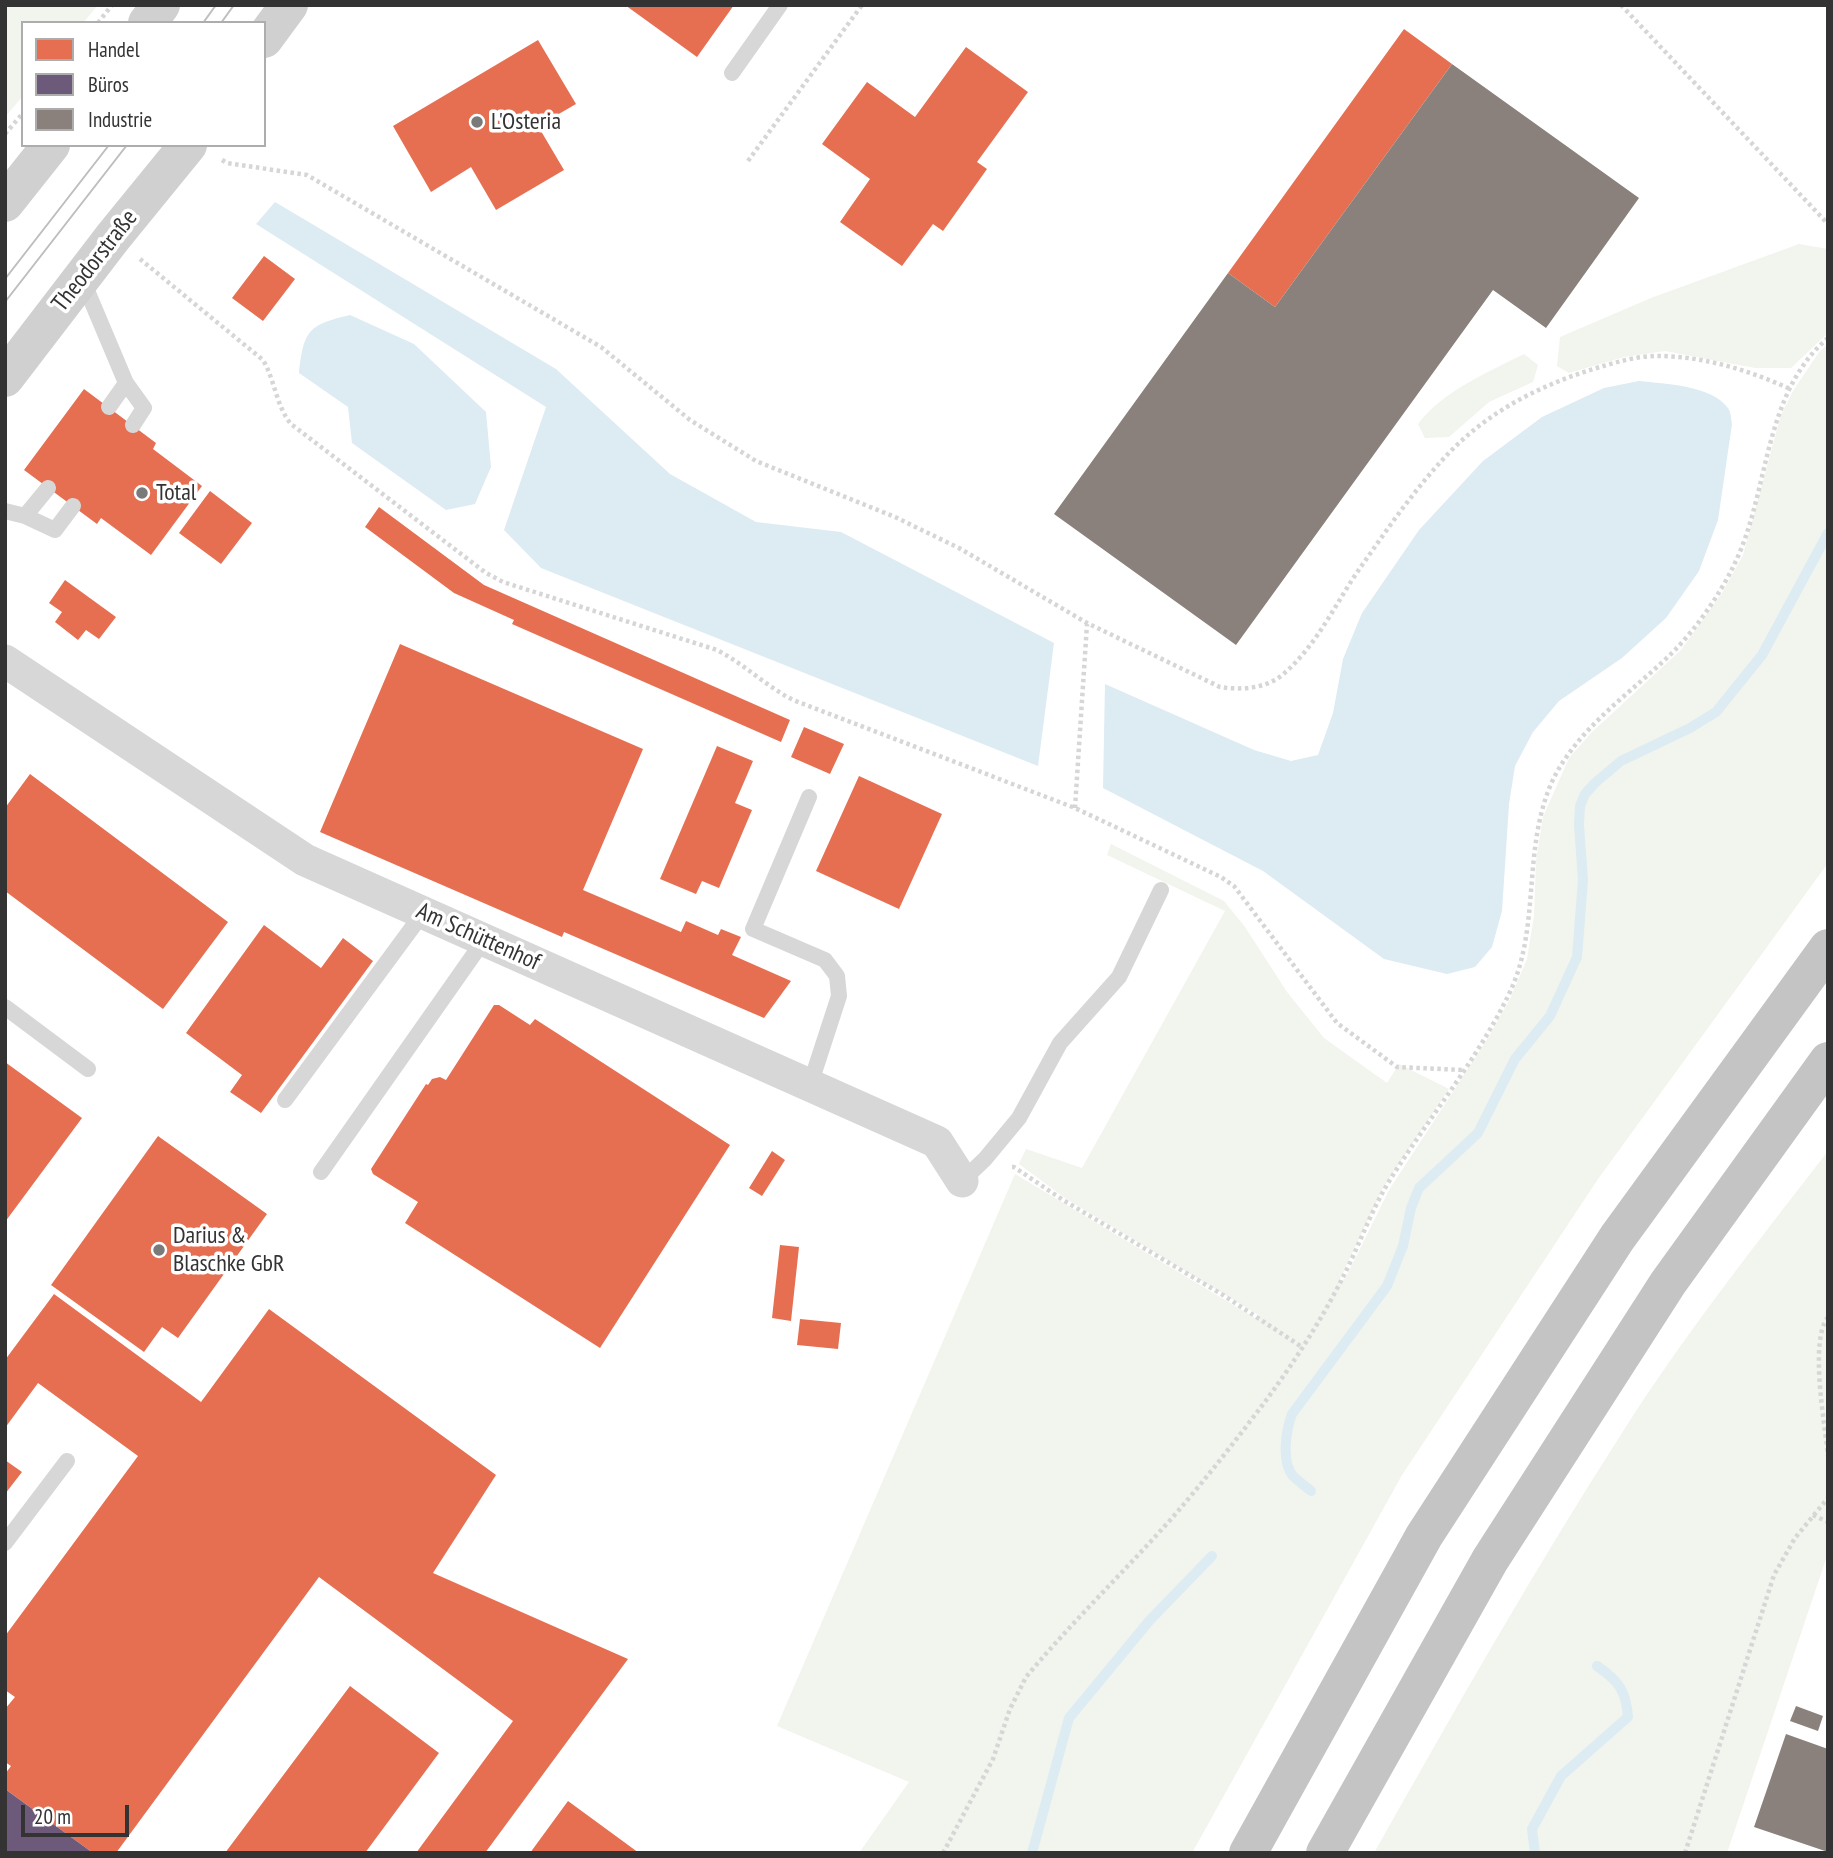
<!DOCTYPE html>
<html>
<head>
<meta charset="utf-8">
<style>
  body { margin:0 }
  #map { position:relative; width:1833px; height:1858px; overflow:hidden; background:#fff; font-family:"PT Sans Narrow",sans-serif }
  canvas { display:block }
  .frame { position:absolute; inset:0; border:7px solid #333; pointer-events:none }
  .legend { position:absolute; left:21px; top:21px; width:245px; height:126px; box-sizing:border-box; background:#fff; border:2px solid #adadad; margin:0; padding:9px 12px; list-style:none; font-size:21px; color:#333 }
  .legend li { display:flex; align-items:center; gap:14px; height:35px }
  .legend b { width:35px; border:2px solid #adadad }
  .scale { position:absolute; left:21px; top:1805px; width:108px; height:32px; box-sizing:border-box; border:4px solid #333; border-top:0; padding-left:9px; font-size:21px; line-height:24px; white-space:nowrap; color:#333; -webkit-text-stroke:5px #fff; paint-order:stroke }
</style>
</head>
<body>
<div id="map">
<canvas width="1833" height="1858"></canvas>
<div class="frame"></div>
<ul class="legend">
<li><b style="height:19px;background:#e76f51"></b>Handel</li>
<li><b style="height:19px;background:#6d597a"></b>Büros</li>
<li><b style="height:19px;background:#8a817c"></b>Industrie</li>
</ul>
<div class="scale">20 m</div>
</div>
<script>
const ctx = document.querySelector('canvas').getContext('2d');
ctx.lineJoin = 'round';
function fillPath(path, color) { ctx.fillStyle = color; ctx.fill(path, 'evenodd'); }
function strokePath(path, color, width, dash) { ctx.strokeStyle = color; ctx.lineWidth = width; ctx.lineCap = dash ? 'butt' : 'round'; ctx.setLineDash(dash || []); ctx.stroke(path); }
function label(font, color, halo, rows, align = 'center') {
  ctx.font = font + ' "PT Sans Narrow",sans-serif'; ctx.lineWidth = 7; ctx.setLineDash([]); ctx.textBaseline = 'middle'; ctx.strokeStyle = halo; ctx.fillStyle = color; for (const [text, x, y, turn = 0] of rows) {
    ctx.save(); ctx.translate(x, y); ctx.rotate((+turn || 0) * Math.PI / 180); ctx.textAlign = isNaN(turn) ? turn : align; if (halo) ctx.strokeText(text, 0, 0); ctx.fillText(text, 0, 0); ctx.restore();
  }
}
fillPath(new Path2D(`
  M5 5H98L83 23H23V96L5 117Z
  M1799 244 1828 249V333L1791 368H1755L1665 351 1624 357 1569 373 1557 366 1560 337 1651 298Z
  M1828 344V863L1598 1179 1402 1475 1192 1853H859L909 1782 777 1726 1015 1174 1255 1318 1260 1316 1065 1198 1019 1164 1026 1149 1082 1168 1225 911 1107 855 1111 844 1224 901 1245 927 1287 992 1324 1038 1387 1083 1399 1064 1449 1089 1384 1186 1339 1281 1345 1279 1389 1190 1488 1038 1510 999 1527 959 1534 916 1536 861 1543 817 1569 758 1591 733 1681 650 1722 593 1743 555 1781 415 1793 391 1819 352Z
  M1524 354 1538 365 1533 382 1489 402 1449 437 1425 438 1418 424C1444 390 1487 373 1524 354Z
  M1828 1151V1559H1826L1727 1853H1374C1454 1711 1534 1570 1622 1433 1684 1335 1757 1243 1828 1151Z`), '#f1f5ed');
fillPath(new Path2D(`
  M275 202 556 369 670 474 756 522 841 532 1054 643 1038 766 541 568 504 530 546 407 256 224Z
  M350 315 414 344 486 412 491 467 475 504 446 510 352 443 348 407 299 373C304 330 308 325 350 315Z
  M1639 381C1665 384 1711 385 1728 408 1731 412 1731 419 1732 424L1718 520 1699 571 1666 618 1622 658 1559 701 1533 732 1515 766 1509 804 1502 911 1492 947 1475 967 1447 974 1384 959 1263 871 1103 788 1105 684 1254 750 1291 761 1318 755 1333 713 1343 659 1362 613 1419 530 1483 461 1542 417 1604 388Z`), '#ddebf3');
fillPath(new Path2D(`
  M625 5H734L697 57Z
  M1404 29 1452 64 1275 307 1228 273Z
  M538 40 576 104 538 126 564 170 496 210 471 167 431 192 393 126Z
  M966 47 1028 92 977 162 987 169 943 231 933 224 902 266 840 222 870 179 822 144 867 82 915 117Z
  M264 256 295 279 263 321 232 298Z
  M84 389 156 443 153 449 202 486 151 555 101 518 97 524 24 470Z
  M210 491 252 523 221 564 179 533Z
  M379 507 484 585 790 720 781 742 512 624 514 620 454 593 365 527Z
  M65 580 116 617 99 639 86 630 78 640 55 622 62 612 49 603Z
  M400 644 643 749 583 890 681 932 686 921 718 935 721 929 741 937 732 955 791 981 764 1018 564 932 562 937 320 832Z
  M804 727 844 744 830 774 791 757Z
  M717 746 753 761 735 803 752 810 719 888 702 881 696 894 660 879Z
  M30 774 228 922 163 1009 5 891V808Z
  M859 776 942 814 899 909 816 871Z
  M264 925 321 968 343 938 373 961 261 1113 230 1092 242 1075 186 1033Z
  M494 1005H499L530 1025 535 1019 730 1145 600 1348 405 1223 418 1202 373 1174 371 1169 426 1084 428 1085 432 1079 440 1077 446 1080Z
  M5 1062 82 1118 5 1222Z
  M158 1136 267 1214 178 1338 162 1327 144 1352 51 1285Z
  M772 1151 785 1160 762 1196 749 1188Z
  M780 1245 799 1247 791 1321 772 1318Z
  M54 1294 201 1402 269 1309 496 1475 433 1573 628 1659 485 1853H416L513 1721 319 1577 116 1853H93L5 1789V1774L11 1766 5 1762V1709L15 1697 5 1690V1636L138 1456 38 1383 5 1428V1360Z
  M800 1319 841 1323 838 1349 797 1345Z
  M5 1460 22 1472 5 1494Z
  M350 1686 439 1753 365 1853H225Z
  M568 1801 639 1853H530Z`), '#e76f51');
fillPath(new Path2D(`
  M5 1789 93 1853H5Z`), '#6d597a');
fillPath(new Path2D(`
  M1452 64 1639 198 1546 328 1493 290 1236 645 1054 514 1228 273 1275 307Z
  M1796 1706 1823 1716 1818 1731 1790 1721Z
  M1786 1734 1828 1749V1852L1754 1827Z`), '#8a817c');
strokePath(new Path2D(`
  M1311 1491C1305 1486 1298 1481 1293 1476 1281 1462 1286 1430 1292 1414L1387 1286 1403 1246 1411 1208 1419 1188 1478 1133 1515 1059 1550 1016 1577 957 1583 880 1579 825 1580 806 1585 794 1596 782 1621 761 1690 728 1716 712 1762 655 1828 533
  M1032 1853 1069 1718 1150 1620 1212 1556
  M1535 1853 1532 1829 1561 1776 1628 1717C1626 1691 1619 1681 1597 1666`), '#ddebf3', 10);
strokePath(new Path2D(`
  M1621 5 1828 224
  M98 23 112 5
  M5 134 23 113
  M222 160 227 163 307 175 601 347 690 420 756 461 895 517 959 548 1087 623 1220 687C1240 690 1264 689 1281 676 1318 646 1337 599 1365 561 1390 525 1416 488 1446 456 1488 411 1542 384 1600 367 1620 361 1642 355 1662 356 1706 357 1751 371 1790 389
  M748 161 862 5
  M140 259 263 360C275 380 276 406 291 424L486 573 503 582 717 650C744 664 766 686 793 700L1075 808 1221 877 1234 886 1337 1023 1397 1067 1463 1070
  M1075 808 1087 624
  M1012 1167H1014L1063 1200 1223 1295 1302 1347
  M1828 1317C1809 1341 1825 1424 1828 1456
  M1813 1515 1828 1522
  M943 1853 993 1759 1010 1709 1026 1677C1072 1622 1124 1572 1172 1518 1205 1480 1237 1439 1267 1399 1295 1361 1322 1319 1343 1277 1359 1246 1370 1213 1388 1183 1427 1120 1476 1062 1509 994 1541 928 1522 852 1551 784 1576 728 1633 692 1675 650 1698 626 1720 594 1734 565 1770 492 1762 394 1828 338
  M1685 1853 1774 1575 1795 1538 1828 1498`), '#d6d6d6', 4.5, [3.5, 3.5]);
strokePath(new Path2D(`
  M732 73 780 5
  M83 281 126 383 109 407
  M126 383 144 408 133 425
  M5 511 25 516 48 488
  M25 516 55 530 73 506
  M809 797 753 929 825 960 837 976 839 996 810 1085
  M5 1007 88 1069
  M285 1100 423 913
  M321 1172 484 940
  M962 1181 985 1159 1019 1118 1060 1043 1119 977 1161 890
  M5 1543 67 1461`), '#d7d7d7', 16);
strokePath(new Path2D(`
  M5 661 305 860 937 1142 962 1181`), '#d7d7d7', 33);
strokePath(new Path2D(`
  M147 23 161 5
  M264 39 289 5
  M5 203 51 145
  M5 378 113 237 188 145`), '#d0d0d0', 38);
strokePath(new Path2D(`
  M1248 1853 1424 1536 1617 1238 1828 948
  M1325 1853 1490 1560 1668 1283 1828 1061`), '#c4c4c4', 38);
strokePath(new Path2D(`
  M203 23 216 5
  M221 23 234 5
  M5 279 109 145
  M5 302 127 145`), '#bebebe', 2);
for (const [x, y, r, color] of [
  [477,122,7,"#7a7a7a"],
  [142,493,7,"#7a7a7a"],
  [159,1250,7,"#7a7a7a"]
]) { const dot = new Path2D(); dot.arc(x, y, r, 0, 2 * Math.PI); ctx.fillStyle = color; ctx.fill(dot); strokePath(dot, '#fff', 2.5); }
label('24px', '#333', '#fff', [
  ["L'Osteria",491,122],
  ["Total",156,493],
  ["Darius &",173,1236],
  ["Blaschke GbR",173,1264]
], 'left');
label('24px', '#333', '#fff', [
  ["Theodorstraße",95,261,-52],
  ["Am Schüttenhof",478,937,24]
]);
</script>
</body>
</html>
